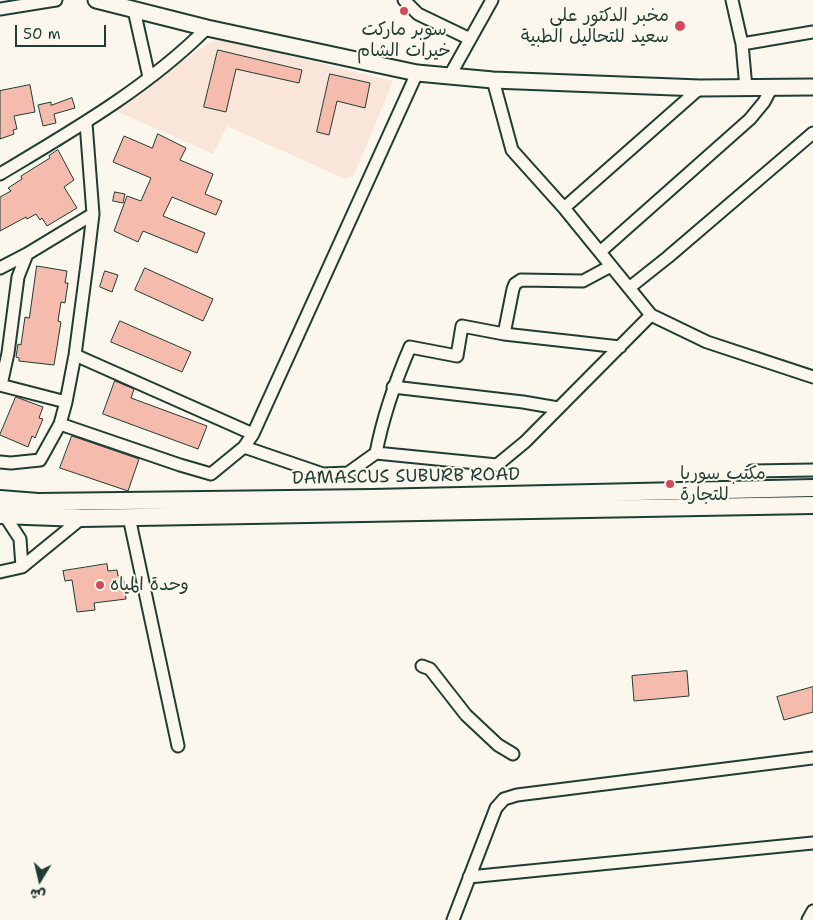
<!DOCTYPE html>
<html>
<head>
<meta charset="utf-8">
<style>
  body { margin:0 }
  #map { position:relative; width:813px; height:920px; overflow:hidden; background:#fbf7ec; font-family:"Shantell Sans","Playpen Sans Arabic",sans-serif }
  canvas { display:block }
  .north { position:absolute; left:15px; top:855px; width:50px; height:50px; -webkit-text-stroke:4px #fbf7ec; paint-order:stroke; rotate:189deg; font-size:14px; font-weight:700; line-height:20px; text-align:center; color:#1f3d34 }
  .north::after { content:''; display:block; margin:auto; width:18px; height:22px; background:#1f3d34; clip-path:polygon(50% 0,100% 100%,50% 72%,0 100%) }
  .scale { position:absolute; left:15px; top:25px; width:91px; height:22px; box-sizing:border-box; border:2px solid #1f3d34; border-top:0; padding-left:6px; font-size:15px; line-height:18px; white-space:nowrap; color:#1f3d34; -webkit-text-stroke:4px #fbf7ec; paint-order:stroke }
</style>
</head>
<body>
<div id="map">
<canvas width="813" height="920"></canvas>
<div class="north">ش</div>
<div class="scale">50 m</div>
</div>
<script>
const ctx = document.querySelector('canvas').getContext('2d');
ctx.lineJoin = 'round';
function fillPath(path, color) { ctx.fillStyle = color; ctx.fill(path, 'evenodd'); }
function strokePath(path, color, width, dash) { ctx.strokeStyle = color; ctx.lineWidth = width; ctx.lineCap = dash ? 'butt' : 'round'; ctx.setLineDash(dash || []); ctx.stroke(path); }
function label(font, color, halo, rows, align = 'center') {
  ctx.font = font + ' "Shantell Sans","Playpen Sans Arabic",sans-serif'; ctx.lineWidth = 4; ctx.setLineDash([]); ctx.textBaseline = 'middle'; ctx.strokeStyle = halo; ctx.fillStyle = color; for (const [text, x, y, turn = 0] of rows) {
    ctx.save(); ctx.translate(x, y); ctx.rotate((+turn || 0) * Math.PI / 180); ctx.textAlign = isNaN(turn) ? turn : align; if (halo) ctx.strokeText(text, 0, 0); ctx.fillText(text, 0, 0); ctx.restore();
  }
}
fillPath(new Path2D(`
  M217 38 393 81 354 175 345 179 227 126 213 154 112 109Z`), '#f9e5d9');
const building = new Path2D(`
  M218 50 302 70 299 83 236 69 226 112 204 107Z
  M330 74 370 83 365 108 337 101 329 135 317 132Z
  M30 85 35 112 14 116 17 129 13 130 14 134 0 139V91Z
  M72 98 75 108 54 114 56 123 43 126 38 105 51 102V105Z
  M158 134 186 148 180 160 213 174 205 194 222 201 216 215 172 197 163 216 205 233 197 253 143 231 138 242 114 231 127 196 141 201 151 178 113 162 124 136 152 148Z
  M58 150 74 180 64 187 77 208 47 226 42 218 40 220 36 214 27 219 26 217 0 231V197L11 191 8 188 22 179 21 176 50 158 49 156Z
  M115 192 125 194 123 203 113 201Z
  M37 266 67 271 65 283H68L65 303 61 302 58 321 61 322 54 365 19 361V358L16 357 18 344 21 345 25 317 29 318Z
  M145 268 213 299 203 321 135 290Z
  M105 271 118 275 112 292 100 287Z
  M120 321 191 352 182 372 111 342Z
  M115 381 134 389 131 398 207 426 198 449 103 414Z
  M16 397 43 407 39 418 43 419 35 438 32 436 28 447 0 435Z
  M72 436 139 459 128 491 60 468Z
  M107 564 108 571 117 570 118 576H123L126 599 94 603 95 610 77 612 72 580 65 581 63 571Z
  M687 671 689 696 634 701 632 676Z
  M813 687V712L784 720 777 697Z`);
fillPath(building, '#f5bbad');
strokePath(building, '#1f3d34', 1);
const minor = new Path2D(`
  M404 0 418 14 470 39
  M732 0 742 44 746 88
  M0 9 56 0
  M134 10 149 77
  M742 44 813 32
  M449 77 492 0
  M493 80 512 150 564 208 651 315 707 342 813 377
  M0 174C72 131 147 88 207 28
  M564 208 700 88
  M600 252 750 119 764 102 772 87
  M611 266 583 281 521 280 515 284 513 289 504 334 620 347
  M0 268 27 254 93 214
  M629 288 668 257 813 133
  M75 355 253 434
  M0 385 66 402
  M1 385 8 353 18 277 27 254
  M393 387 523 402 558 408
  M60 424 180 465 211 474 244 447 253 434 417 73
  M244 447 323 474 348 473 376 453 497 465 525 442 651 315
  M376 453C383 416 395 382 410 347L457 356 462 326 504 334
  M0 462 11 463 40 460 60 424 66 402 75 355 87 264 93 214 86 123
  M752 471 813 470
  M5 516 20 539 22 567
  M129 517 178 746
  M0 572 22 567 82 518
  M422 666 430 669 466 715 498 745 513 754
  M469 877 813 843
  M453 920 496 808 504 799 517 795 813 758
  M808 920 813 911`);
const tertiary = new Path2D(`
  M96 0 207 28 417 73 493 80 700 88 813 87`);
const secondary = new Path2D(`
  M0 499 38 502 372 498 813 488
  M0 515 82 518 813 505`);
strokePath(minor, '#1f3d34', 15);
strokePath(tertiary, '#1f3d34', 19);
strokePath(secondary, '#1f3d34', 20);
strokePath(minor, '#fbf7ec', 11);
strokePath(tertiary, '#fbf7ec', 15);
strokePath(secondary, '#fbf7ec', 16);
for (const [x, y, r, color] of [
  [404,11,5,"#d1495b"],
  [680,26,6,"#d1495b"],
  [670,484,5,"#d1495b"],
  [100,585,5,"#d1495b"]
]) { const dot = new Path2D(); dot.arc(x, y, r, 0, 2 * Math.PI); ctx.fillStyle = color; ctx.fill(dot); strokePath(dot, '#fbf7ec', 2); }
label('18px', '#1f3d34', '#fbf7ec', [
  ["مخبر الدكتور علي",669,16,"right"],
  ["سعيد للتحاليل الطبية",669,37,"right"],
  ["سوبر ماركت",404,30,"center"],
  ["خيرات الشام",404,51,"center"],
  ["مكتب سوريا",680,474],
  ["للتجارة",680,495],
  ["وحدة المياه",110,585]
], 'left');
label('18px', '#1f3d34', '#fbf7ec', [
  ["DAMASCUS SUBURB ROAD",406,477,-1]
]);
</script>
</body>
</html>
